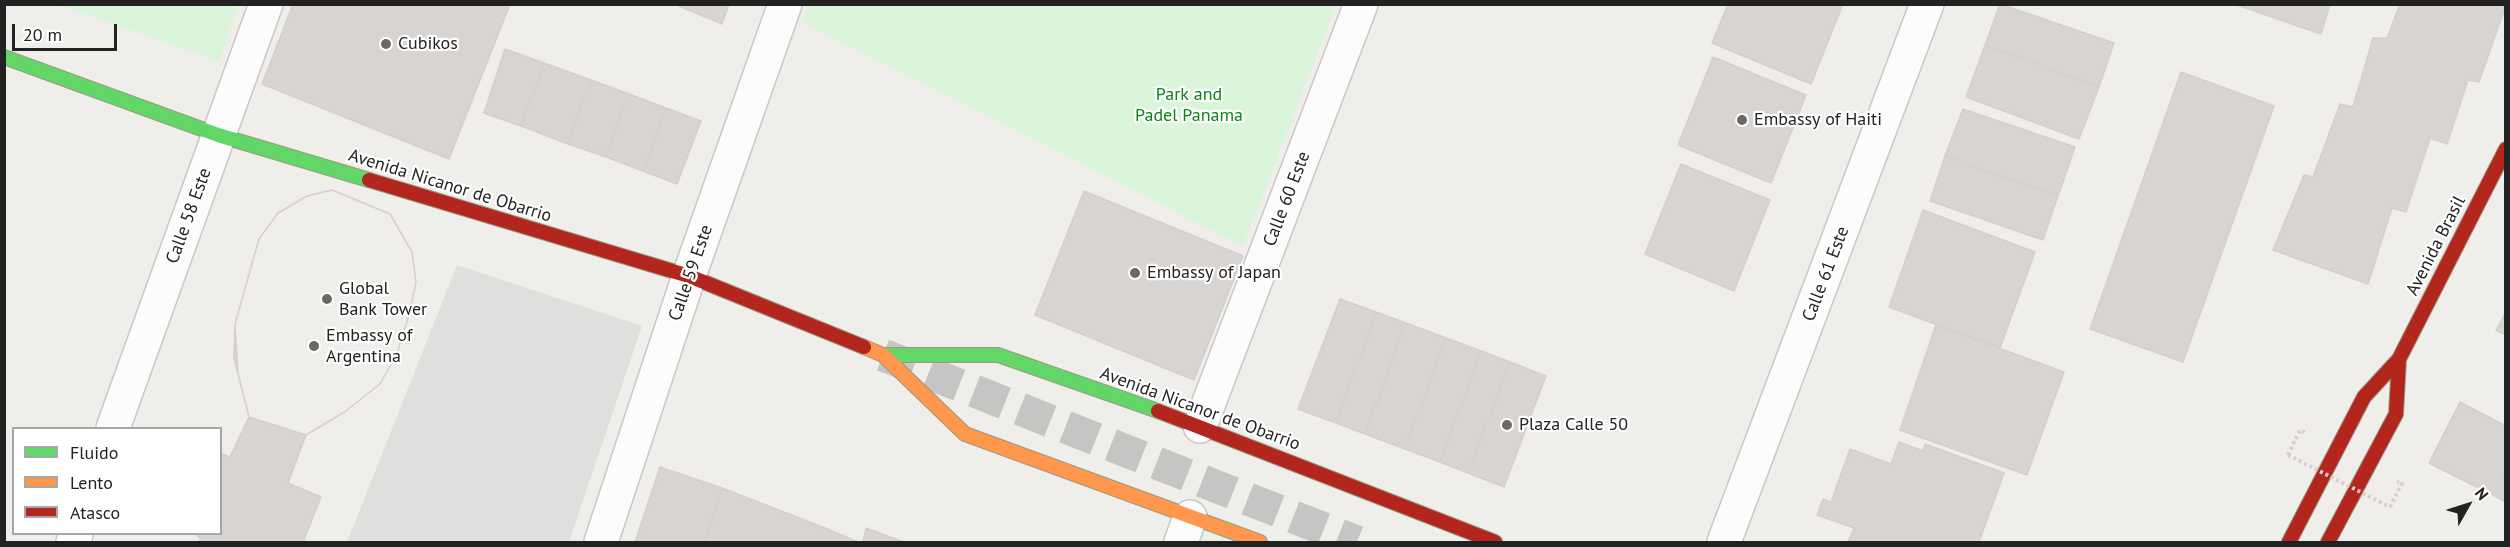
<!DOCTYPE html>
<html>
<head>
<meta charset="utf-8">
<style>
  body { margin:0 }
  #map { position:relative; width:2510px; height:547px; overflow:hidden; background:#f0eeeb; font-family:"PT Sans",sans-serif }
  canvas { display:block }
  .frame { position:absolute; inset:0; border:6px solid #222; pointer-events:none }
  .legend { position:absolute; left:12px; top:427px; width:210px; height:108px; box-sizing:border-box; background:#fff; border:2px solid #a7a7a7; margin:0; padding:8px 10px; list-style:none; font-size:18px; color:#222 }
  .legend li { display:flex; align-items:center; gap:12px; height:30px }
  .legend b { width:30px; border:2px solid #a7a7a7 }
  .north { position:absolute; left:2438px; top:475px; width:60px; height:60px; -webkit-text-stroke:4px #fff; paint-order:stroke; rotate:51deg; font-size:16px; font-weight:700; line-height:24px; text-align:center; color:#222 }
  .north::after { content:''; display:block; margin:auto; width:21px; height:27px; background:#222; clip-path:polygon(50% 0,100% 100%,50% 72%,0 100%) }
  .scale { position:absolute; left:12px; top:24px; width:105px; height:27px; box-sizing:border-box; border:3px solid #222; border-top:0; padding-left:8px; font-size:18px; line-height:21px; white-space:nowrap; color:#222; -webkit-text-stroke:4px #fff; paint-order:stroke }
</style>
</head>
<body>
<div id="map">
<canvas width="2510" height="547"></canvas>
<div class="frame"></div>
<ul class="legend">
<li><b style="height:8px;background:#63d668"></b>Fluido</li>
<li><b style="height:8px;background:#ff974d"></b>Lento</li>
<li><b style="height:8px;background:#b3261e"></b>Atasco</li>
</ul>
<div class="north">N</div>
<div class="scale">20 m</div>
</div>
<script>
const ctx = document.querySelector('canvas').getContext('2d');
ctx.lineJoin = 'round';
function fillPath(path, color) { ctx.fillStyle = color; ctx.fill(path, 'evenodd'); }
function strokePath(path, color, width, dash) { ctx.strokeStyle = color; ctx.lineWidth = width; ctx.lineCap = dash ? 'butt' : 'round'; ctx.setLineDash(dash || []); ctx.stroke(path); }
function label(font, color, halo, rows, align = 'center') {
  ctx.font = font + ' "PT Sans",sans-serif'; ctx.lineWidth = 4.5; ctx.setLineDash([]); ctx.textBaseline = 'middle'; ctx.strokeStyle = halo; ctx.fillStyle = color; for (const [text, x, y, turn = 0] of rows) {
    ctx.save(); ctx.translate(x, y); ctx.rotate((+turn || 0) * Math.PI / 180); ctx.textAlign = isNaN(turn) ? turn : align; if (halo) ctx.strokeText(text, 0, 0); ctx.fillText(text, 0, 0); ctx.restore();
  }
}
fillPath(new Path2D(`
  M58 5H239L219 61Z
  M808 5 1336 4V5L1243 246 802 22Z`), '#daf5da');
fillPath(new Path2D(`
  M457 265 642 326 569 542H347Z`), '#e0dfde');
const building = new Path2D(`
  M293 4H510L449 159 262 84Z
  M674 4H729L722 24Z
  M1728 4H1843L1811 84 1712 43Z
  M2000 4 2114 43 2099 87 1985 45Z
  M2234 4H2330L2321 34Z
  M2400 4 2506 5 2479 82 2468 80 2447 144 2430 138 2406 212 2392 208 2368 284 2273 250 2304 175 2313 177 2340 104 2353 107 2373 38H2387Z
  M1985 45 2099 87 2079 139 1966 97Z
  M505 49 544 63 521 126 484 113Z
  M1713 57 1806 95 1771 183 1678 145Z
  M544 63 591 80 568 144 521 126Z
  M2181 72 2274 106 2183 362 2090 329Z
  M591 80 629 94 606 157 568 144Z
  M629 94 666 108 643 171 606 157Z
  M666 108 701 121 677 184 643 171Z
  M1963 109 2075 147 2058 196 1945 156Z
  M1945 156 2058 196 2043 240 1930 201Z
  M1681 164 1770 200 1734 291 1645 254Z
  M332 190 390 214 412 252 416 282 409 315 396 356 380 384 346 411 306 435 288 483 321 497 303 542H199L201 539 196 534H220V453L230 457 249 417 234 358 235 324 259 239 278 213 307 196Z
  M332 190 390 214 412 252 416 282 409 315 396 356 380 384 346 411 306 435 249 417 238 374 235 324 259 239 278 213 307 196Z
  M1084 191 1243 256 1194 380 1035 315Z
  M1923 210 2035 252 2000 348 1889 307Z
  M1340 299 1376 312 1336 423 1298 409Z
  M1376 312 1406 323 1365 434 1336 423Z
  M2506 312V335L2496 330Z
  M1406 323 1446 338 1405 449 1365 434Z
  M1936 325 2064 372 2027 475 1900 430Z
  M1446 338 1481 351 1440 462 1405 449Z
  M1481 351 1510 362 1468 473 1440 462Z
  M1510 362 1546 376 1504 487 1468 473Z
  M2460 402 2506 426V470L2493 495 2429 463Z
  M1899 442 1923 451 1925 444 2004 473 1979 542H1848L1854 528 1817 515 1823 499 1831 502 1850 449 1891 464Z
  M660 467 722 488 704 542H635Z
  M2506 470V502L2493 495Z
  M722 488 820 526 858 542H704Z
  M866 528 904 542H863Z`);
fillPath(building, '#d7d4d2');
strokePath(building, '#d3d0cc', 1.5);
strokePath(new Path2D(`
  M883 355 1357 542`), '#c7c5c3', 33, [33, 16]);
const street = new Path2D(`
  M1200 426 1361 4
  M113 428 266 4
  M73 542 76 534
  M601 542 689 276 785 4
  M1181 542 1190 517
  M1724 542 1927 4`);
const fast = new Path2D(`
  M4 57 218 135 369 180
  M883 355H998L1158 411`);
const slow = new Path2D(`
  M864 347 883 355 965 434 1260 542`);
const jam = new Path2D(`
  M369 180 689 276 864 347
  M1158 411 1495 542
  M2289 542 2364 397 2399 359 2506 149
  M2328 542 2396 414 2399 359`);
strokePath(street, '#c9c8c7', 36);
strokePath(fast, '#999a82', 16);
strokePath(slow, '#999a82', 16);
strokePath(jam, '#999a82', 16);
strokePath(new Path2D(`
  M2288 455 2300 430 2306 433
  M2390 507 2402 483 2397 481`), '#dccecd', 4, [3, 3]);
strokePath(street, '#fdfcfc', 33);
strokePath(fast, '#63d668', 14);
strokePath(slow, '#ff974d', 14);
strokePath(jam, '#b3261e', 14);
strokePath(new Path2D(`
  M2288 455 2390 507`), '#dccecd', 4, [3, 3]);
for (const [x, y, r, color] of [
  [386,44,6,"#6a6968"],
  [1742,120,6,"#6a6968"],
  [1135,273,6,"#6a6968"],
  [327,299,6,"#6a6968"],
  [314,346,6,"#6a6968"],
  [1507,425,6,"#6a6968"]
]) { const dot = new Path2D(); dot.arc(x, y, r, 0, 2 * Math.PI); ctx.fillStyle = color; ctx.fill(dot); strokePath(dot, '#fff', 2); }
label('18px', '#222', '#fff', [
  ["Cubikos",398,44],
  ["Embassy of Haiti",1754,120],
  ["Embassy of Japan",1147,273],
  ["Global",339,289],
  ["Bank Tower",339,310],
  ["Embassy of",326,336],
  ["Argentina",326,357],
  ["Plaza Calle 50",1519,425]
], 'left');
label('18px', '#0c8416', '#fff', [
  ["Park and",1189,95],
  ["Padel Panama",1189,116]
]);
label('18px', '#222', '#fff', [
  ["Avenida Nicanor de Obarrio",450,186,17],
  ["Calle 60 Este",1287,199,-69],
  ["Calle 58 Este",189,216,-70],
  ["Avenida Brasil",2436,246,-63],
  ["Calle 59 Este",691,273,-71],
  ["Calle 61 Este",1826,274,-69],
  ["Avenida Nicanor de Obarrio",1200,409,20]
]);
</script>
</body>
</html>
